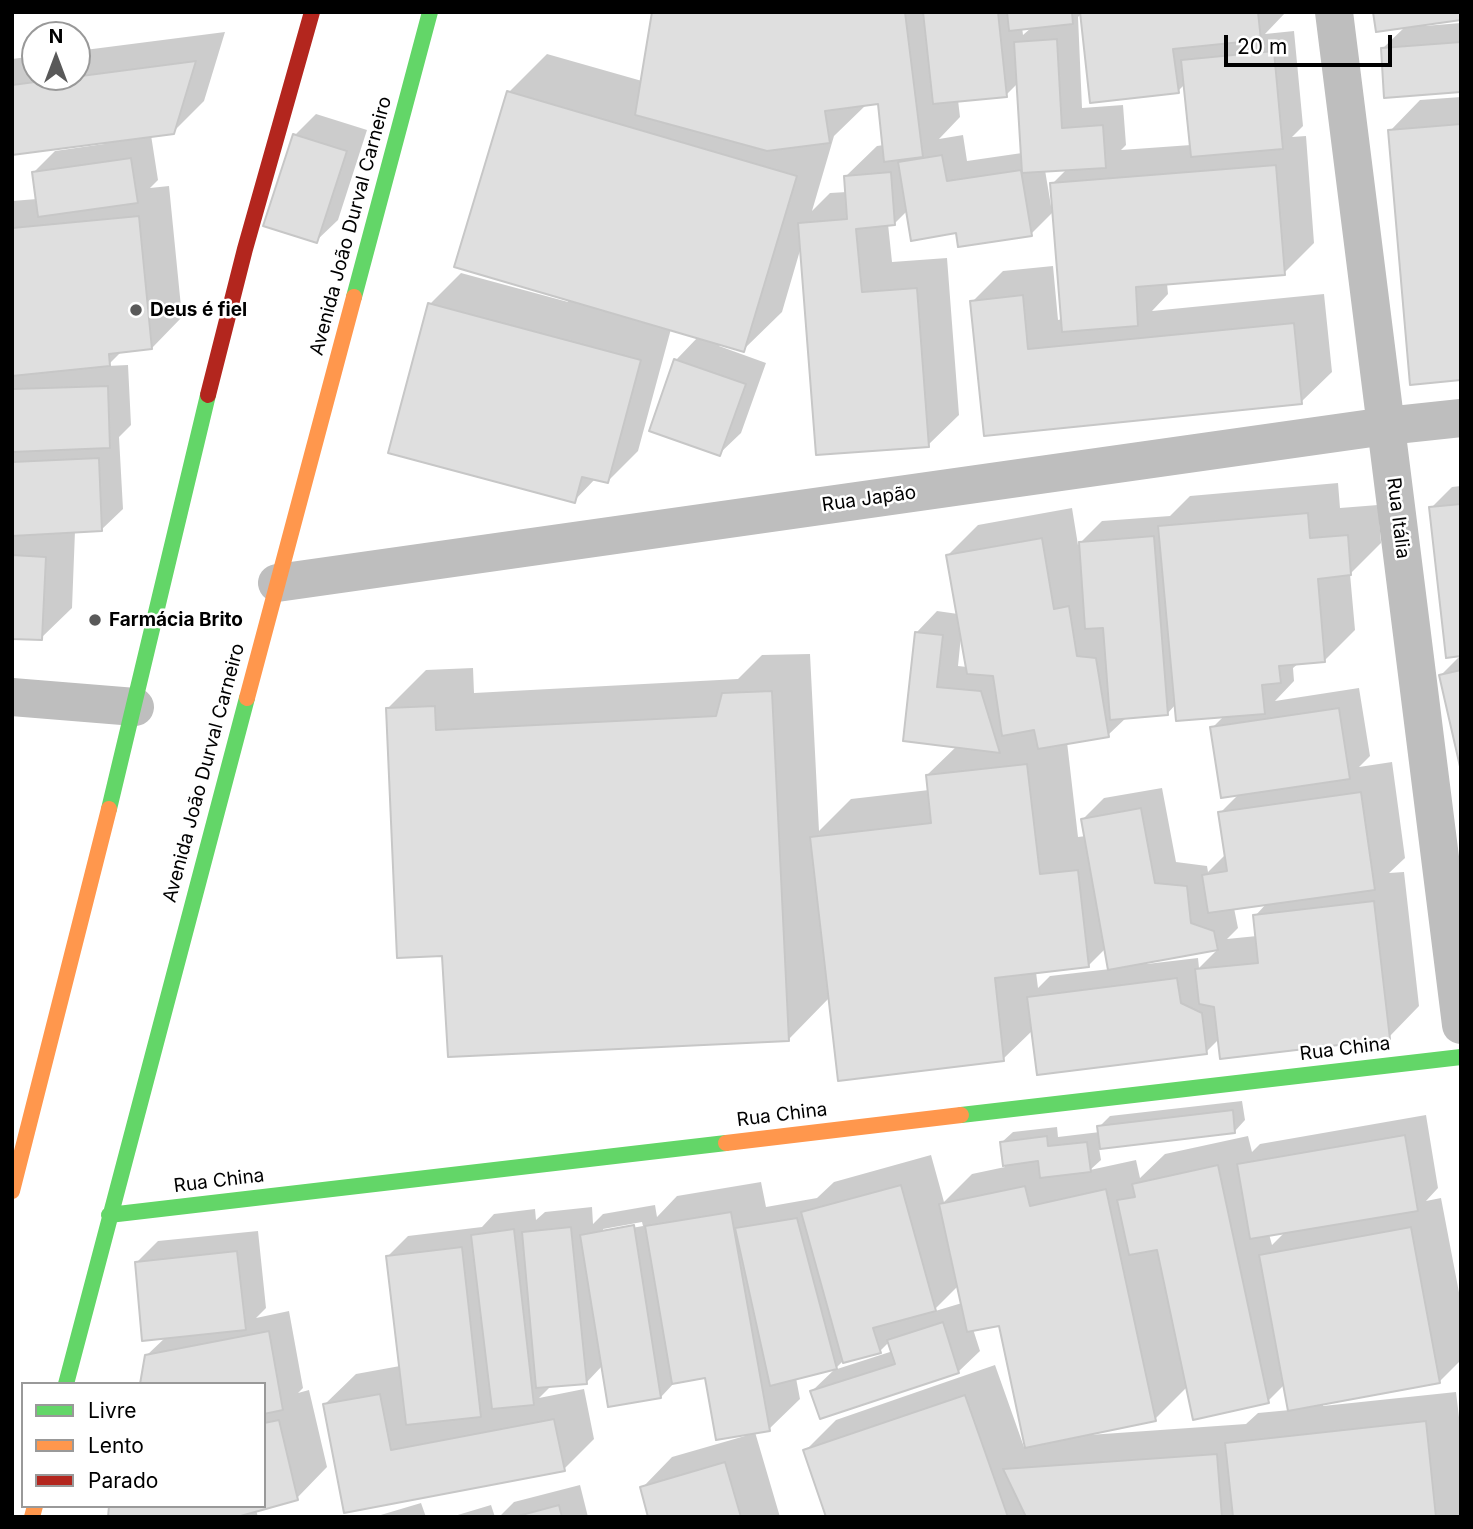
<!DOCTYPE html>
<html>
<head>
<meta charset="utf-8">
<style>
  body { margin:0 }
  #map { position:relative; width:1473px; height:1529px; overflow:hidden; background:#fff; font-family:Inter,sans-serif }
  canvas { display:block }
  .frame { position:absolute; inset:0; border:14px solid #000; pointer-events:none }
  .legend { position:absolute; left:21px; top:1382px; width:245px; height:126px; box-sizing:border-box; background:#fff; border:2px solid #999; margin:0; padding:9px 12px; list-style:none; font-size:21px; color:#000 }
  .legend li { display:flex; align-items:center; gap:14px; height:35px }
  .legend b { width:35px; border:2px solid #999 }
  .north { position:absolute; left:21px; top:21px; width:70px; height:70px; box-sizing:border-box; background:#fff; border:2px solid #999; border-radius:50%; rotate:0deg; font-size:19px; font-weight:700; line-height:28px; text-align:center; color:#000 }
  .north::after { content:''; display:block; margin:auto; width:24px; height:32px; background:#595959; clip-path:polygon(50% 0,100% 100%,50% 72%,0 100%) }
  .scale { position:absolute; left:1224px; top:35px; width:168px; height:32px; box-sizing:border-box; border:4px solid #000; border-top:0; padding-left:9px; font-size:21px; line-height:24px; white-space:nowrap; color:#000; -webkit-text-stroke:5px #fff; paint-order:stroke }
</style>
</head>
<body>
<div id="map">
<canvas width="1473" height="1529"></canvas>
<div class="frame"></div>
<ul class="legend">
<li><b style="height:9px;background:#63d668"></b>Livre</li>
<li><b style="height:9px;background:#ff974d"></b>Lento</li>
<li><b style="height:9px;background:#b3261e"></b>Parado</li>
</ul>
<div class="north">N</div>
<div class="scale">20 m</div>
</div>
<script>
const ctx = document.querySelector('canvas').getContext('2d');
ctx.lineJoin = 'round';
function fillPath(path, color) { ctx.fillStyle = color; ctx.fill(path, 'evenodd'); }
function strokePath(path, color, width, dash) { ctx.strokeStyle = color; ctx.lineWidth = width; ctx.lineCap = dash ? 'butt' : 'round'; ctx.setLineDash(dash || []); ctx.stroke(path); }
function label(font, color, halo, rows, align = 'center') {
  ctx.font = font + ' Inter,sans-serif'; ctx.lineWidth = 5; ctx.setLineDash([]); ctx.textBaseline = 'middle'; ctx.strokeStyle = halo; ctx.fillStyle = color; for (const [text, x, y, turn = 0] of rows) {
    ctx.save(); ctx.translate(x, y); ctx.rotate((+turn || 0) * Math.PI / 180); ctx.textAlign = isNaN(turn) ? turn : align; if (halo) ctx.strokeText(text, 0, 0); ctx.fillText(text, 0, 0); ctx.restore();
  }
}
fillPath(new Path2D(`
  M654 12H1286L1265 34 1294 31 1303 126 1292 137 1306 136 1314 243 1284 273 1167 283 1168 294 1152 311 1324 294 1332 372 1301 402 986 434 972 302 1003 271 1053 266 1058 320 1062 319 1054 211 1031 234 957 231 908 210 895 223 888 224 892 262 947 258 959 415 928 445 801 247 782 312 743 350 720 343 719 346 766 363 741 433 719 454 651 430 676 360 698 337 671 329 638 451 608 481 596 478 574 501 430 304 461 273 568 302 509 92 547 54 642 81ZM1082 13 1178 91 1185 84 1191 145 1121 150 1126 145 1123 105 1082 108 1078 17ZM1022 27H1032L1023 35ZM1018 83 1022 153 967 161 963 135 939 139 960 117 958 100 1006 95ZM880 102 884 145 877 146 846 176 847 192 830 193 812 211 834 136 867 104ZM1067 169 1052 184 1053 206H1051L1045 170Z
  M1424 23V26L1461 23V91L1382 49 1406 26Z
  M225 32 204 101 173 132 151 135 158 180 150 188 169 186 182 317 152 348 122 351 107 366 128 365 131 425 119 437 123 509 101 530 75 531 72 608 41 638 12 637V201L37 199 34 172 55 151 104 144 103 141 12 153V59L35 56V77H77V51Z
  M1461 97V379L1390 131 1420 100Z
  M316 114 367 130 338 220 316 241 295 135Z
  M1338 483 1340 508 1378 505 1381 543 1350 574 1355 630 1324 661 1299 663 1293 668 1294 681 1275 701 1359 688 1370 756 1359 767 1392 762 1405 858 1389 873 1404 872 1419 1006 1389 1037 1219 1039 1206 1052 1033 1030 1003 1059 830 997 789 1039 444 954 387 709 426 670 473 668 474 693 738 679 762 655 810 654 819 831 851 799 929 790 927 775 957 746 916 633 937 611 958 614 948 555 978 525 1072 508 1078 545 1102 521 1170 516 1190 496ZM961 636 967 667 958 666ZM1176 704 1225 715 1212 728 1239 794 1220 813 1226 854 1208 872 1207 866 1176 862 1162 788 1104 798 1083 819 1086 836 1078 837 1067 742 1108 735 1127 717 1167 714ZM1267 903 1255 916 1257 936 1227 939 1238 928 1234 908ZM1106 948 1110 969 1050 976 1038 988 1036 972 1088 966ZM1218 949 1199 968 1198 958 1147 964 1146 961Z
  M1461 486V654L1431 508 1452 487Z
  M1461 655V763L1441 675Z
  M1242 1101 1245 1120 1235 1131 1099 1148 1101 1160 1090 1170 1136 1160 1140 1178 1165 1154 1248 1136 1252 1152 1260 1144 1426 1115 1438 1188 1426 1201 1441 1198 1461 1303V1360L1439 1382 1323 1403V1406L1456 1392 1461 1434V1517H828L805 1451 836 1420 995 1365 1024 1447 1026 1446 1000 1324 973 1329 980 1351 958 1372 812 1391 836 1368 796 1378 800 1399 769 1429 755 1432 780 1517H650L642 1488 672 1457 745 1436V1433L707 1376 675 1382 661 1397 603 1365 586 1383 552 1385 539 1398 584 1389 594 1439 564 1469 346 1510 325 1404 356 1374 400 1366 387 1257 408 1236 482 1227 494 1214 535 1209 536 1220 545 1212 592 1207 593 1224 603 1214 655 1205 657 1217 677 1196 761 1182 766 1207 817 1198 834 1182 931 1155 944 1202 972 1174 1005 1167 1002 1142 1013 1132 1057 1127 1058 1137 1100 1132 1099 1127 1110 1116ZM642 1222 643 1226 603 1233V1229ZM1285 1232 1272 1245 1269 1234ZM958 1286 962 1303 932 1312ZM890 1341 893 1351 834 1370 843 1361 880 1351ZM1285 1384 1290 1410 1258 1413 1246 1424 1089 1435V1433L1155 1419 1188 1386 1268 1401Z
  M258 1231 266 1308 256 1318 289 1311 303 1388 298 1393 309 1390 327 1467 297 1498 256 1510 258 1517H110L264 1506V1384L147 1355 166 1337 137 1262 158 1241Z
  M580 1485 588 1517H499L514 1502Z
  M421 1503 426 1517H374Z
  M491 1505 495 1517H451Z`), '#0003');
const building = new Path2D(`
  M652 12H905L923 157 884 162 878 104 825 111 830 143 767 151 635 115Z
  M923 12H998L1007 97 933 104Z
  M1007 12H1072L1073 24 1009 31Z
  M1080 12H1258L1261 40 1173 49 1179 93 1090 103Z
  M1373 12H1461V20L1376 32Z
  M1057 39 1062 128 1103 125 1106 168 1022 173 1014 42Z
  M1461 42V92L1384 98 1381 48Z
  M1274 51 1283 149 1191 157 1181 60Z
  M196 61 174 134 12 155V85Z
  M507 91 797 176 744 352 454 267Z
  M1461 124V380L1410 385 1388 130Z
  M293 134 347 151 317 243 263 226Z
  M942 155 947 181 1021 170 1032 236 958 247 956 233 911 241 898 162Z
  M131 158 138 203 38 217 32 172Z
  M1276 165 1285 275 1136 287 1138 326 1062 332 1050 183Z
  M891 172 895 225 856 229 862 292 917 288 929 447 816 455 798 223 847 219 844 176Z
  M139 216 152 349 109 354 110 366 12 376V228Z
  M1023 295 1028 349 1294 323 1302 404 984 436 970 301Z
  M428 303 641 360 608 483 582 477 575 503 388 453Z
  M674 359 746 384 720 456 649 431Z
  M108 386 110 448 12 452V389Z
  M99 458 102 531 12 536V462Z
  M1461 504V656L1446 658 1429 507Z
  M1308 513 1310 538 1348 535 1351 575 1318 579 1325 662 1279 666 1281 683 1262 685 1265 714 1176 721 1158 526Z
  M1154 536 1168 715 1110 720 1103 628 1085 629 1079 542Z
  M1042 538 1054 609 1069 606 1077 656 1096 658 1109 737 1038 749 1034 730 1002 736 993 676 967 674 946 555Z
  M12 555 46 557 42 640 12 639Z
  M915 632 943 635 937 687 981 691 1000 753 903 741Z
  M1461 670V771L1439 675Z
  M772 691 789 1041 448 1057 442 956 397 958 386 708 435 706 436 730 716 716 722 693Z
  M1339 708 1350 779 1221 798 1210 727Z
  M1027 764 1040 874 1078 870 1089 967 995 978 1004 1061 838 1081 810 837 931 823 926 775Z
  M1361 792 1375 890 1208 913 1202 875 1227 871 1218 812Z
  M1141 808 1155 883 1187 886 1191 923 1214 931 1218 950 1108 970 1081 819Z
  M1374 901 1390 1039 1220 1059 1214 1007 1199 1004 1195 969 1258 963 1253 915Z
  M1177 978 1181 1003 1202 1013 1207 1054 1037 1075 1027 997Z
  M1233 1110 1235 1133 1100 1149 1097 1126Z
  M1405 1135 1418 1211 1250 1239 1237 1164Z
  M1047 1136 1048 1146 1087 1142 1091 1172 1040 1178 1038 1161 1003 1166 1000 1142Z
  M1218 1165 1269 1403 1193 1420 1157 1250 1129 1255 1117 1200 1135 1197 1132 1184Z
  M901 1185 936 1311 873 1328 881 1353 843 1363 801 1212Z
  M1025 1186 1030 1206 1106 1189 1156 1421 1025 1448 999 1326 967 1332 939 1204Z
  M731 1212 770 1431 716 1440 705 1378 672 1384 645 1226Z
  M797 1218 837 1369 770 1386 735 1228Z
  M634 1225 661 1398 608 1407 580 1235Z
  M571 1227 587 1384 536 1388 522 1232Z
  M1411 1227 1440 1383 1288 1411 1259 1255Z
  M514 1229 534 1405 492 1409 471 1235Z
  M462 1247 481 1417 406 1425 386 1256Z
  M237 1251 246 1330 142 1341 135 1262Z
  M943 1322 959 1373 820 1419 810 1391 895 1364 887 1340Z
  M269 1331 283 1410 264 1414V1384H140L145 1355Z
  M380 1394 391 1450 554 1419 565 1471 344 1513 323 1404Z
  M965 1395 1008 1517H826L803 1450Z
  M279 1420 298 1500 237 1517H108L109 1506H264V1423Z
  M1426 1421 1436 1517H1233L1225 1443Z
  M1217 1454 1222 1517H1026L1003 1469Z
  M725 1462 741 1517H648L640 1487Z
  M559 1505 562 1517H514Z`);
fillPath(building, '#dfdfdf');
strokePath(building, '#c7c7c7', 2);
strokePath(new Path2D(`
  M1334 12 1461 1025
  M277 583 1386 426 1461 418
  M12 697 135 707`), '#bebebe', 38);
strokePath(new Path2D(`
  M354 297 430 12
  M109 809 208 395
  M961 1115 1461 1057
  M109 1215 726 1143
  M66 1384 247 698`), '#63d668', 16);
strokePath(new Path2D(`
  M247 698 354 297
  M726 1143 961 1115
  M12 1191 109 809
  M32 1517 35 1506`), '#ff974d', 16);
strokePath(new Path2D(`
  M208 395 245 249 312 12`), '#b3261e', 16);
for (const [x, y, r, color] of [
  [136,310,7,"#595959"],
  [95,620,7,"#595959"]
]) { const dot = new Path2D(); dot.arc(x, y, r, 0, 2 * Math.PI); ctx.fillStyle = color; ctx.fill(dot); strokePath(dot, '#fff', 2.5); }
label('19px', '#000', '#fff', [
  ["Avenida João Durval Carneiro",351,226,-75],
  ["Rua Japão",869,499,-8],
  ["Rua Itália",1398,518,83],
  ["Avenida João Durval Carneiro",204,773,-75],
  ["Rua China",1345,1049,-7],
  ["Rua China",782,1115,-7],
  ["Rua China",219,1181,-7]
]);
label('bold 19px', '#000', '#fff', [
  ["Deus é fiel",150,310],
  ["Farmácia Brito",109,620]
], 'left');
</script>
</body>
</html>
